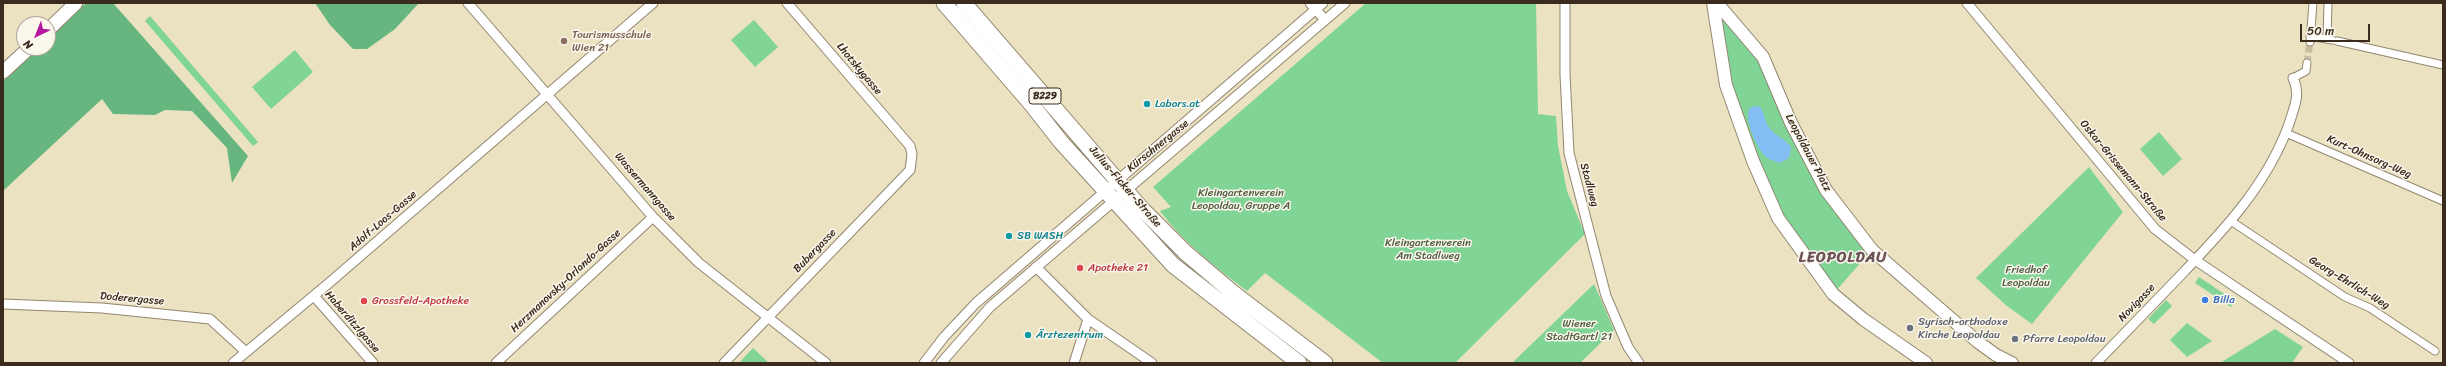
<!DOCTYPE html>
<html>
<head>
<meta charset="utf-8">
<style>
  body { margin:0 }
  #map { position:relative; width:2446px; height:366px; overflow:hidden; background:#ebe2c1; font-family:Sriracha,sans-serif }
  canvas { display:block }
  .frame { position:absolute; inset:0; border:4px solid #3b2a1e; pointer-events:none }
  .north { position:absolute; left:16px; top:16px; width:40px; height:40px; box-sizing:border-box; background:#fbf7ec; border:1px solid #aea59a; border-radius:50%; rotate:223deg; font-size:11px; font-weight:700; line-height:16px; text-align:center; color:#3b2a1e }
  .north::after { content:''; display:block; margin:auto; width:14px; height:18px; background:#b5179e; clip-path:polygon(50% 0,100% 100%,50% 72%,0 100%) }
  .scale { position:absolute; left:2300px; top:24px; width:70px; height:18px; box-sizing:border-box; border:2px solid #3b2a1e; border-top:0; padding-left:5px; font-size:12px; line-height:14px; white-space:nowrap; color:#3b2a1e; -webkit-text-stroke:3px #fbf7ec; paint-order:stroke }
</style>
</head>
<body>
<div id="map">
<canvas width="2446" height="366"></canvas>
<div class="frame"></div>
<div class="north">N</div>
<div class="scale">50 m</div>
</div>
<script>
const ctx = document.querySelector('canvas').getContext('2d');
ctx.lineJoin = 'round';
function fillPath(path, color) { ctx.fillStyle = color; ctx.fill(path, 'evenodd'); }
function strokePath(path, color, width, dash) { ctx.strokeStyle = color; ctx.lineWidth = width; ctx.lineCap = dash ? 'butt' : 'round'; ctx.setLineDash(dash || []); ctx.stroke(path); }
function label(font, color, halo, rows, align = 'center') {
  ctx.font = font + ' Sriracha,sans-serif'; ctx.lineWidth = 3; ctx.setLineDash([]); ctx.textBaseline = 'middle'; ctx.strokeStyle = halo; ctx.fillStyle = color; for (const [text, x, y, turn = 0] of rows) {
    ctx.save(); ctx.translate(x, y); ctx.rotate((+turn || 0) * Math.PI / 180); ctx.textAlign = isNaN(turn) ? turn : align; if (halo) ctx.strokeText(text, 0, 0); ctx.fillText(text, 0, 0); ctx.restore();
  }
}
fillPath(new Path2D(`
  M1366 3H1536L1538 114 1556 116 1558 146 1567 191 1585 234 1455 363H1383L1265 273 1247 291C1215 267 1184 243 1160 211L1171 207 1153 187Z
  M1717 3 1763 57 1826 190 1872 250 1833 294 1778 218 1726 85Z
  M150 16 258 142 253 146 145 21Z
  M754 20 778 47 755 67 731 40Z
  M295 50 313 72 271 109 252 87Z
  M2159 132 2182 159 2163 176 2140 149Z
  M2089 167 2123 212 2032 324 2007 306 1976 278Z
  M2199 277 2235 301 2231 307 2195 283Z
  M1594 284 1614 330 1580 363H1512Z
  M2166 300 2172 306 2154 324 2148 319Z
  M2187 323 2212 341 2187 357 2170 340Z
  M2275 329 2303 347 2292 363H2220Z
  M753 348 769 363H739Z`), '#7fd496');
fillPath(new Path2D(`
  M86 3H113L248 156 232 183 227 148 192 111 165 110 155 115 113 114 102 99 3 191V81L38 48H48V39Z
  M315 3H419L395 29 367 49H353L330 25Z`), '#67b67f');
fillPath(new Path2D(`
  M1754 106 1760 107C1765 114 1765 124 1771 130 1777 137 1783 137 1791 147L1789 158 1780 163C1774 161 1767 159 1763 154 1755 143 1745 121 1749 109Z`), '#83bdf4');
strokePath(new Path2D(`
  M2307 63 2310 42`), '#c8bda0', 7, [7, 3.5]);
const pedestrian = new Path2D(`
  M2310 36 2332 40
  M2327 39 2328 3
  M2337 41 2443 65
  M2310 42 2313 3
  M2293 78 2306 71 2307 63
  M2286 133 2443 201
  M2231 221 2345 297 2370 308 2435 351`);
const minor = new Path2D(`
  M468 3 653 217 699 263 826 363
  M1310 3 1325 20
  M1565 3V75L1569 153 1606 296 1628 347 1639 363
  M1967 3 2155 229 2195 260 2349 363
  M1036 267 1088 319 1152 363
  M314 296 373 363
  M3 304 102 308 210 319 246 352
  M233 363 329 283 653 3
  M496 363 653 217
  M724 363 910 170 912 154 910 146 787 3
  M924 363 944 337 976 303 1323 3
  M941 363 990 307 1345 3
  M1074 363 1088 319
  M2096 363C2124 334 2152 305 2180 276 2224 230 2267 185 2289 124 2294 107 2301 95 2293 78`);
const tertiary = new Path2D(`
  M1713 3 1726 85 1753 161 1778 218 1833 294 1863 319 1926 363
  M1717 3 1763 57 1791 123 1826 190 1872 250 1978 342 1996 355 2012 363`);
const secondary = new Path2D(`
  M48 30 76 3
  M3 72 29 48`);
const primary = new Path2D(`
  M944 3 1032 105 1061 142 1173 265 1299 363
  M964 3 1141 208 1186 253 1232 292 1325 363`);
strokePath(pedestrian, '#938670', 9);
strokePath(minor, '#938670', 11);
strokePath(tertiary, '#938670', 14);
strokePath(secondary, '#938670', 15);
strokePath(primary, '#938670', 17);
strokePath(pedestrian, '#fff', 7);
strokePath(minor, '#fff', 9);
strokePath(tertiary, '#fff', 12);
strokePath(secondary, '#fff', 13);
strokePath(primary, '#fff', 15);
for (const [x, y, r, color] of [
  [564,41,4,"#8d6e63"],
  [1147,104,4,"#0f9aa8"],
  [1009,236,4,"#0f9aa8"],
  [1080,268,4,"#e0444e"],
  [2205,300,4,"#3f7fe0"],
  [364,301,4,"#e0444e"],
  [1910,328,4,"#6b7280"],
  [1028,335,4,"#0f9aa8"],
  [2015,339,4,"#6b7280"]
]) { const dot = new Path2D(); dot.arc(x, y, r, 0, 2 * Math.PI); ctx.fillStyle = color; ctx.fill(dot); strokePath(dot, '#fbf7ec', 1.5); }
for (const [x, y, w] of [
  [1045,96,32]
]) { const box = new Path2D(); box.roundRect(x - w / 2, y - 8, w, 16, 3); ctx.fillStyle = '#fbf7ec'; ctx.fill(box); strokePath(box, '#3b2a1e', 1); }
label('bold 10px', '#3b2a1e', null, [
  ["B229",1045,96]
]);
label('11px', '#785e54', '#fbf7ec', [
  ["Tourismusschule",572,35],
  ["Wien 21",572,48]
], 'left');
label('11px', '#3b2a1e', '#fbf7ec', [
  ["Lhotskygasse",859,69,50],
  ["Kürschnergasse",1158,146,-39],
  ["Leopoldauer Platz",1808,153,62],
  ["Kurt-Ohnsorg-Weg",2369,157,24],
  ["Oskar-Grissemann-Straße",2123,171,50],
  ["Stadlweg",1589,185,75],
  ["Wassermanngasse",645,187,49],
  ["Julius-Ficker-Straße",1125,187,49],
  ["Adolf-Loos-Gasse",383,221,-41],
  ["Bubergasse",815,251,-46],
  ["Herzmanovsky-Orlando-Gasse",566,281,-43],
  ["Georg-Ehrlich-Weg",2349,283,31],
  ["Doderergasse",132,299,5],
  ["Novigasse",2137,303,-46],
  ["Haberditzlgasse",352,322,49]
]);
label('11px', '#0d838f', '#fbf7ec', [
  ["Labors.at",1155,104],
  ["SB WASH",1017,236],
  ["Ärztezentrum",1036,335]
], 'left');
label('11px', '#4f5d42', '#fbf7ec', [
  ["Kleingartenverein",1241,193],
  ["Leopoldau, Gruppe A",1241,206],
  ["Kleingartenverein",1428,243],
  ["Am Stadlweg",1428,256],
  ["Friedhof",2026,270],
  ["Leopoldau",2026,283],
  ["Wiener",1579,324],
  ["StadtGartl 21",1579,337]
]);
label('11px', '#be3a42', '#fbf7ec', [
  ["Apotheke 21",1088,268],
  ["Grossfeld-Apotheke",372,301]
], 'left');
label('11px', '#366cbe', '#fbf7ec', [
  ["Billa",2213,300]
], 'left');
label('11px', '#5b616d', '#fbf7ec', [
  ["Syrisch-orthodoxe",1918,322],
  ["Kirche Leopoldau",1918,335],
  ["Pfarre Leopoldau",2023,339]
], 'left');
ctx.letterSpacing = '1px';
label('bold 15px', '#6b5359', '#fbf7ec', [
  ["LEOPOLDAU",1843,258]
]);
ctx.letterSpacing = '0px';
</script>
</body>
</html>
